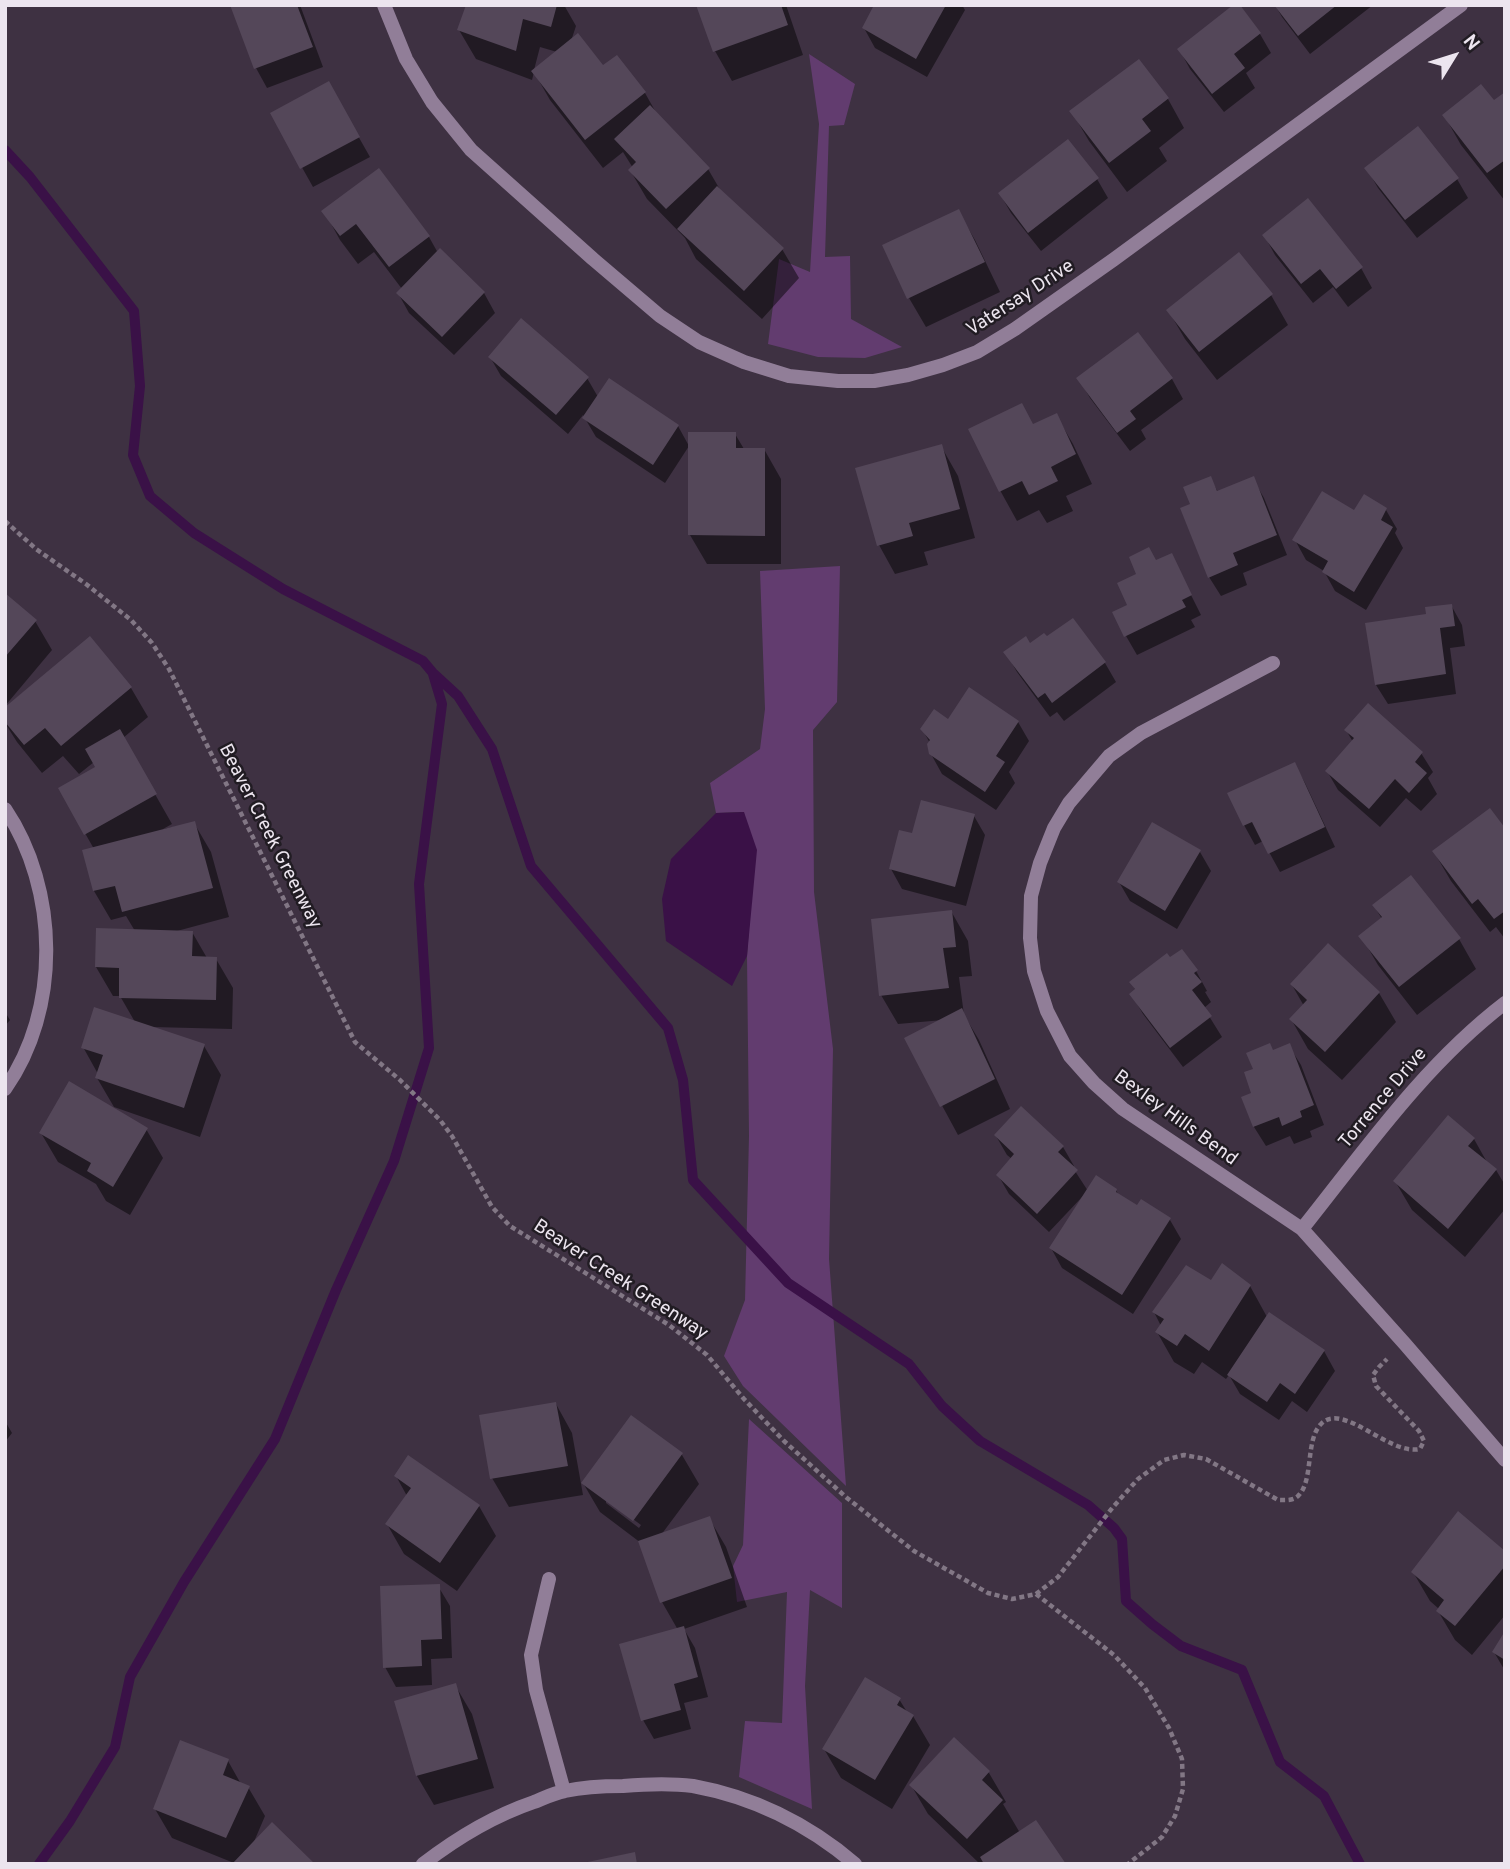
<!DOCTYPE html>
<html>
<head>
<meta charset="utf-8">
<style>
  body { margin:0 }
  #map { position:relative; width:1510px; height:1869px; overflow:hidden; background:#3e3142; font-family:Overpass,sans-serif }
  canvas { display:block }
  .frame { position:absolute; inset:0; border:7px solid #ece5ef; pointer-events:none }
  .north { position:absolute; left:1419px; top:21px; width:70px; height:70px; -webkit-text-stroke:5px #211c23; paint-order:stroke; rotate:52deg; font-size:19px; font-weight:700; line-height:28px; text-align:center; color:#ece5ef }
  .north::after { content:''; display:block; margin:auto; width:24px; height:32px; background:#ece5ef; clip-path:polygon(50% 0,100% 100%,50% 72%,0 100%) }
</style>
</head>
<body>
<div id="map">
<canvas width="1510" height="1869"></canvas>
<div class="frame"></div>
<div class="north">N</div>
</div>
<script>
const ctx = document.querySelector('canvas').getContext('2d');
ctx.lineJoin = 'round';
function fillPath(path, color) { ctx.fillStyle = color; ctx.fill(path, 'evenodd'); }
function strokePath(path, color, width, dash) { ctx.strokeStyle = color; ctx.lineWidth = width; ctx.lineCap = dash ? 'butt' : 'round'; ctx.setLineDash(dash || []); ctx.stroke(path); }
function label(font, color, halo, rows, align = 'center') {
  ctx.font = font + ' Overpass,sans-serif'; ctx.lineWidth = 5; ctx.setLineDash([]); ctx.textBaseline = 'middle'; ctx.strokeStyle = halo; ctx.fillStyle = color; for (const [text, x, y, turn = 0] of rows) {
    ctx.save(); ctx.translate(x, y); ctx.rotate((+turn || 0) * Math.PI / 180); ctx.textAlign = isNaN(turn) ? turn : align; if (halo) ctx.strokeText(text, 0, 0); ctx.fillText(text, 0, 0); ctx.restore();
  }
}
fillPath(new Path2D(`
  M809 54 855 84 844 125 829 126 825 257 850 256 851 319 902 347 865 358 818 357 768 344 779 259 810 272 819 124Z
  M840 566 837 702 813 730 814 892 833 1049 829 1259 846 1486 743 1386 724 1356 745 1300 749 1136 747 956 750 913 744 812 716 813 710 783 760 749 765 709 760 571Z
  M749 1419 842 1503V1608L810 1590 805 1686 812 1809 739 1777 745 1721 782 1723 787 1592 737 1602 733 1566 743 1545Z`), '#623c6f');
fillPath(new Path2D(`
  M744 812 757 850 747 956 732 986 666 941 662 899 671 859 716 813Z`), '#3a1147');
fillPath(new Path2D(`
  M231 5H300L323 67 267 88 256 68Z
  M468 5H564L576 26 571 41 603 68 645 93 658 116 708 169 722 193 782 249 799 278 762 319 696 259 685 238 647 199 630 170 633 168 623 152 603 168 550 100 534 72 532 80 476 59 459 30ZM540 47 557 52 534 70Z
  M698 5H786L803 55 732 81 715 51Z
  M876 5H962L965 10 927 77 875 48 864 28Z
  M1238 5 1260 34 1271 53 1246 73 1255 88 1224 112 1190 69 1179 49Z
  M1275 5H1373L1310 54 1282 17Z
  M1139 61 1168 99 1184 128 1159 148 1167 161 1127 192 1089 141 1072 112Z
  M328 83 370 157 313 187 272 114Z
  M1505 94V201L1461 145 1444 115 1493 103Z
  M1367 169 1457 179 1468 198 1417 238 1378 188Z
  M379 170 429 237 438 253 484 293 495 313 454 355 409 313 398 293 402 289 374 252 358 264 340 240 324 211Z
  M1097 179 1108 198 1041 251 1011 213 1000 194Z
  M958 211 975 240 1000 292 926 327 909 298Z
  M1264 235 1361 268 1372 288 1348 307 1333 287 1313 303 1275 255Z
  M1271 295 1288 325 1217 380 1185 339 1168 310Z
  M1138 334 1172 379 1183 399 1141 430 1146 439 1130 451 1090 398 1079 379Z
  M490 357 587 378 598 397 678 426 689 446 665 483 596 437 583 415 568 434 501 376Z
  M1056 415 1073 444 1092 484 1066 496 1073 511 1047 523 1039 510 1017 521 1001 492 970 430 1034 426Z
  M735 434 744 449H764L781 479V564H707L690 535Z
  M941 446 958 476 975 538 924 552 928 565 895 574 879 545Z
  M1210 478 1218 492 1253 479 1264 498 1287 555 1243 573 1247 585 1221 596 1209 577 1192 505Z
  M1386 510 1397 529 1395 533 1403 548 1366 610 1335 591 1324 571 1306 560 1295 540 1355 513Z
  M1171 555 1201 615 1191 620 1195 627 1137 655 1126 636 1129 606 1156 562Z
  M5 596 35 621 52 650 5 706Z
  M1451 605 1462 625 1465 646 1450 648 1456 694 1388 704 1376 685 1427 616Z
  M90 639 131 688 148 717 123 738 172 824 163 829 194 823 211 852 229 917 177 931 192 932 207 958 216 959 233 988 232 1029 152 1027 204 1046 221 1075 200 1137 114 1107 97 1078 98 1074 83 1047 135 1022 120 996H113L96 967 135 931 126 916 111 920 94 891V849L60 789 97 768 94 762 79 774 63 756 42 773 17 742 5 723V707Z
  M1030 645 1105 663 1116 682 1064 721 1057 712 1050 717 1017 672 1006 653Z
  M948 721 1018 722 1029 741 1009 772 1015 783 996 810 942 774 931 754 930 743 922 729Z
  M1346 730 1421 753 1433 772 1428 778 1437 794 1421 811 1406 798 1380 827 1338 790 1327 771 1353 742Z
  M1294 764 1305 783 1335 847 1280 872 1263 841 1255 845 1244 825Z
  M974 816 985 835 966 906 902 889 891 869 913 836Z
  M1505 831V939L1496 927 1490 932 1451 881 1434 852Z
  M1200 852 1211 871 1177 929 1130 901 1119 882Z
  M1411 877 1459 939 1476 969 1417 1015 1378 965 1361 936 1382 919 1374 906Z
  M951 911 968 941 972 976 959 977 964 1015 979 1040 1010 1109 958 1135 906 1039 943 1020 898 1024 881 995Z
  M1182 952 1196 971 1207 991 1205 992 1211 1002 1204 1008 1222 1037 1183 1067 1143 1014 1131 994 1136 991 1131 982Z
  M1292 985 1379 993 1396 1022 1342 1080 1308 1049 1291 1019 1304 1006Z
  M5 1012 10 1020 5 1026Z
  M1289 1046 1301 1065 1324 1125 1310 1131 1312 1137 1294 1144 1290 1136 1266 1146 1254 1127 1243 1098 1254 1094 1255 1070 1273 1052Z
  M1449 1118 1474 1139 1488 1164 1496 1170 1505 1185V1209L1465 1257 1412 1210 1395 1181Z
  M146 1129 163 1158 130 1215 106 1201 96 1184 58 1162 41 1133Z
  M996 1136 1063 1147 1074 1166 1073 1168 1088 1191 1116 1190 1119 1196 1137 1207 1141 1201 1170 1220 1181 1239 1133 1314 1062 1268 1051 1248 1083 1196 1049 1232 1009 1194 998 1175 1012 1159 1007 1155Z
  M1212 1283 1250 1286 1267 1317 1324 1351 1335 1371 1307 1412 1292 1401 1279 1420 1240 1394 1229 1375 1226 1379 1202 1362 1194 1374 1174 1362 1157 1332 1161 1326 1154 1312Z
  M556 1404 572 1433 583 1495 509 1507 492 1478Z
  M632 1418 682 1455 699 1484 661 1535 709 1518 726 1547 747 1607 684 1629 695 1648 708 1697 684 1703 691 1729 654 1739 643 1720 678 1630 662 1602 641 1543 600 1512 583 1483ZM606 1499 641 1525 639 1528 606 1503Z
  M5 1421 12 1433 5 1442Z
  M396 1476 479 1506 496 1536 457 1591 404 1554 387 1524 407 1496Z
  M1505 1553V1615L1472 1655 1455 1640 1438 1611 1439 1609 1430 1601 1413 1572Z
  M438 1586 450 1606 452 1658 431 1659 432 1685 396 1687 385 1667Z
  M1505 1634V1671L1494 1652Z
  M455 1685 472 1714 494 1788 434 1805 417 1776 396 1702Z
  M899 1699 907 1712 913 1716 930 1745 892 1809 841 1778 824 1749Z
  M954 1739 989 1773 1006 1802 1003 1804 1020 1833 1064 1864H980L928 1814 911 1785Z
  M228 1761 241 1784 248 1787 265 1816 253 1844 234 1863 172 1838 155 1809Z`), '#0007');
strokePath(new Path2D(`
  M5 150 30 177 134 311 140 386 133 455 150 496 194 533 283 589 423 661 433 673 458 696 492 749 531 866 668 1028 683 1080 693 1180 788 1283 909 1364 942 1406 980 1441 1088 1505 1114 1528 1122 1539 1126 1601 1152 1624 1181 1646 1242 1670 1280 1762 1324 1796 1360 1864
  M39 1864 70 1821 115 1747 130 1677 184 1582 275 1439 336 1290 394 1161 429 1048 419 884 442 704 433 674`), '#3a1147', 10);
fillPath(new Path2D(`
  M230 5H297L313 47 254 69Z
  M466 5H557L551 27 523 19 516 51 457 30Z
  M696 5H781L788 25 713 52Z
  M874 5H946L916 59 862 28Z
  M1233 5H1240L1261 33 1234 54 1245 68 1212 94 1177 49Z
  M1274 5H1337L1298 36Z
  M578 33 603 65 617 55 646 92 585 140 531 71Z
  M1139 59 1169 98 1142 119 1151 131 1109 163 1069 111Z
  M329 81 360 137 300 169 270 113Z
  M1481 84 1494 100 1505 92V160L1487 173 1442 115Z
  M650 105 710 168 666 209 628 170 636 162 614 139Z
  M1418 126 1459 178 1405 220 1364 168Z
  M1068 139 1099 178 1028 233 998 193Z
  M379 168 430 236 389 267 356 224 340 236 321 211Z
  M717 186 784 248 744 291 677 229Z
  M1308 198 1363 267 1336 289 1320 269 1301 284 1262 235Z
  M959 209 985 262 907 299 882 245Z
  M440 248 485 292 442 337 396 293Z
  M1239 252 1273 294 1199 352 1166 310Z
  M521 318 589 377 556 415 488 357Z
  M1138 332 1173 378 1130 411 1136 419 1117 433 1076 378Z
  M609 378 679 425 653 465 582 418Z
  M1022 403 1033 424 1057 413 1076 454 1051 467 1058 481 1029 495 1022 481 999 492 968 429Z
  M688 432H736V448H765V536L688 535Z
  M942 444 960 509 909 523 913 536 877 546 855 468Z
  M1211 476 1217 491 1254 476 1277 535 1233 553 1238 565 1208 578 1180 508 1190 504 1183 487Z
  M1322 491 1354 510 1364 494 1387 508 1381 520 1393 527 1354 592 1322 572 1328 561 1292 540Z
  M1149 547 1156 560 1172 553 1192 595 1182 600 1186 607 1124 637 1112 612 1127 605 1117 583 1136 574 1129 557Z
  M5 593 37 620 5 657Z
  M1452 604 1455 626 1440 628 1446 674 1375 685 1365 623 1426 614 1425 607Z
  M1073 618 1106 662 1052 703 1045 693 1038 698 1003 652 1026 636 1030 643 1044 633 1047 636Z
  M90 636 132 687 61 746 45 728 24 745 5 722V707Z
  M969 687 1019 721 996 756 1005 762 985 792 929 754 927 744 930 740 920 729 934 709 948 719Z
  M1368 703 1423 752 1415 762 1427 773 1409 793 1395 779 1369 809 1325 771 1354 738 1344 730Z
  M120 729 157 794 84 835 58 788 95 767 85 749Z
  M1295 762 1325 827 1268 854 1252 822 1243 826 1227 793Z
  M921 800 975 814 955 887 889 869 899 830 912 833Z
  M1490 808 1505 828V911L1494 919 1478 899 1472 904 1432 851Z
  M195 821 213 888 122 912 115 886 93 891 82 850Z
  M1152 822 1201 850 1165 911 1117 882Z
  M1411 875 1461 938 1399 987 1358 936 1382 917 1372 905Z
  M952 910 956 947 943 948 949 988 879 996 871 919Z
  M96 928 193 931 192 956 217 957 216 1000 119 998V968L95 967Z
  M1328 943 1380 992 1325 1052 1289 1019 1307 1000 1290 984Z
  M1182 949 1198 970 1194 973 1202 982 1192 990 1212 1016 1170 1048 1129 994 1135 989 1129 982 1167 953 1170 957Z
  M94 1007 205 1044 184 1108 95 1078 103 1055 81 1048Z
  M962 1008 995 1079 940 1107 904 1038Z
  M1270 1043 1273 1050 1290 1043 1314 1105 1300 1111 1302 1117 1282 1126 1279 1117 1253 1127 1241 1097 1251 1093 1244 1072 1253 1069 1246 1053Z
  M69 1081 148 1128 113 1187 87 1171 91 1163 39 1133Z
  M1021 1106 1064 1146 1058 1152 1078 1170 1037 1214 996 1175 1014 1154 994 1135Z
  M1448 1115 1475 1138 1468 1146 1497 1169 1448 1229 1393 1181Z
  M1096 1175 1117 1189 1116 1192 1137 1205 1141 1199 1171 1218 1122 1295 1049 1248Z
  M1222 1263 1251 1285 1209 1351 1185 1334 1177 1346 1155 1332 1164 1319 1152 1312 1186 1265 1211 1280Z
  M1269 1312 1325 1350 1295 1394 1280 1383 1267 1402 1227 1375Z
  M556 1402 568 1466 490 1479 479 1415Z
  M631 1415 683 1453 633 1521 581 1483Z
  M408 1455 480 1505 440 1563 385 1524 411 1488 394 1476Z
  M1458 1511 1505 1551V1566L1455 1626 1436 1611 1444 1600 1411 1572Z
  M710 1516 732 1578 660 1603 638 1541Z
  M440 1584 442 1639 421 1640 422 1666 383 1668 380 1586Z
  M684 1626 698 1677 674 1684 681 1710 641 1721 619 1644Z
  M1505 1631V1660L1492 1652Z
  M865 1677 901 1698 897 1705 914 1715 875 1780 822 1749Z
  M456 1683 478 1759 416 1776 394 1701Z
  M954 1737 990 1771 982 1780 1003 1800 967 1839 909 1785Z
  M180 1740 229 1759 223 1775 250 1786 226 1838 153 1809Z
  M1036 1820 1066 1864H984L980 1857Z
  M272 1822 315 1864H232Z
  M635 1852 637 1864H583V1863Z`), '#544759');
strokePath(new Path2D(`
  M5 521 36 549 86 584 131 620 152 643 169 669 355 1042 400 1080 440 1120 452 1136 492 1207 510 1226 669 1325 707 1355 744 1399 784 1441 847 1498 914 1551 988 1593 1012 1599 1036 1594 1058 1577 1113 1507 1138 1479 1164 1460 1184 1455 1206 1459 1278 1500C1285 1500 1293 1501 1298 1496 1314 1481 1305 1440 1321 1424 1343 1401 1389 1456 1420 1449L1424 1441 1419 1431 1376 1386 1373 1375 1379 1367 1387 1359
  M1036 1594 1114 1655 1145 1688 1169 1728 1182 1759 1183 1789 1175 1816 1162 1837 1128 1864`), '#827785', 4.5, [5, 3.5]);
strokePath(new Path2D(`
  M384 5 406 59 432 102 471 150 593 259 660 316 699 342 744 362 789 376 838 381H874L908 375 943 365 977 352 1015 329 1113 260 1461 5
  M1273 663 1141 733 1109 756 1069 803 1054 828 1040 863 1031 896 1030 938 1034 971 1047 1011 1070 1056 1094 1083 1123 1109 1302 1229 1405 1344 1505 1460
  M5 809C59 889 61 1010 5 1089
  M1302 1229C1365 1150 1424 1065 1505 1003
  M549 1579 531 1655 536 1690 564 1791
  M423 1864C458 1837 493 1816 534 1802 544 1798 554 1793 565 1791 583 1787 604 1786 623 1786 646 1784 670 1783 693 1786 753 1797 808 1824 855 1864`), '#917e98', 14);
label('19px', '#ece5ef', '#211c23', [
  ["Vatersay Drive",1021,299,-33],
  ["Beaver Creek Greenway",269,837,63],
  ["Torrence Drive",1384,1099,-50],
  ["Bexley Hills Bend",1175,1119,36],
  ["Beaver Creek Greenway",620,1281,33]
]);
</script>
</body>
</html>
